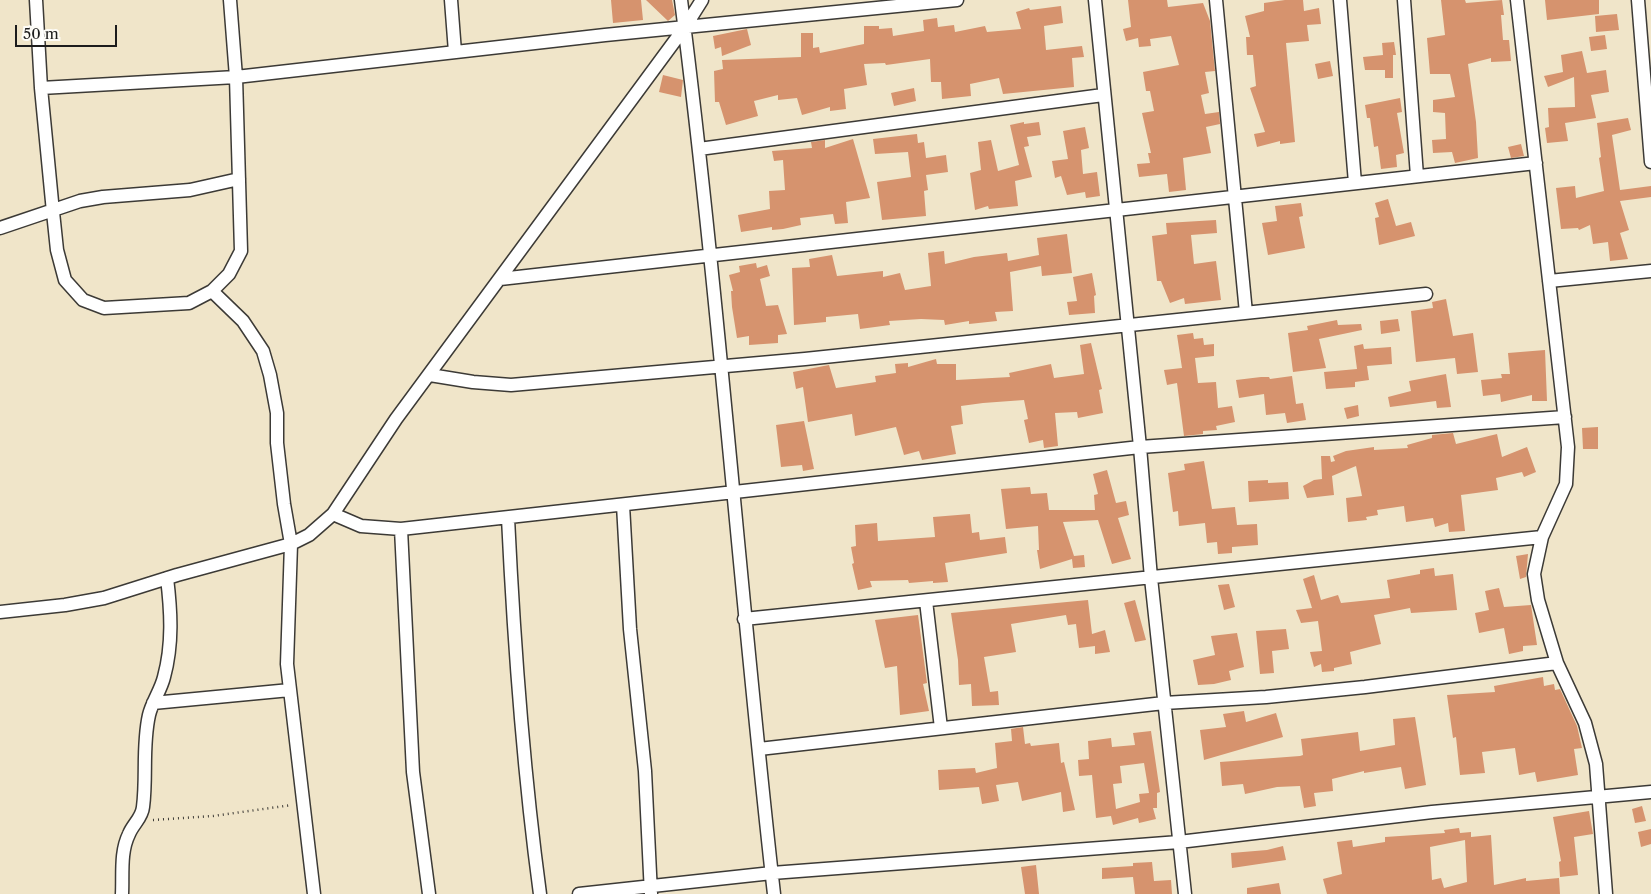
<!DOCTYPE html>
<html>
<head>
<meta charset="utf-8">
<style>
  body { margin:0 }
  #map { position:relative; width:1651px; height:894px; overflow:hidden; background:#f0e5c9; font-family:"Libre Caslon Text",serif }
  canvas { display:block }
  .scale { position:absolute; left:15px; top:25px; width:102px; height:22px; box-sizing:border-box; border:2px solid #1c1c1c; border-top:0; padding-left:6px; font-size:15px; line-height:18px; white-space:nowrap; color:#1c1c1c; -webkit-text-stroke:4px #fdfcf7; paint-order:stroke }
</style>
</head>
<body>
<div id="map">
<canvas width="1651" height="894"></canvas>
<div class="scale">50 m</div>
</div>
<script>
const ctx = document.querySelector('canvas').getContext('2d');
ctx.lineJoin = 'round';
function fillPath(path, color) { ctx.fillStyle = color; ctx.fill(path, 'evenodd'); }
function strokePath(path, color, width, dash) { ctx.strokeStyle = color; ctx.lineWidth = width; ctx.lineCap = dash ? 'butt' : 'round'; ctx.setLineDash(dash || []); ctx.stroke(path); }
fillPath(new Path2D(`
  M611 0H641L643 20 613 23Z
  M646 0H672L675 15 668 21Z
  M1128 0H1167L1168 7 1203 3 1210 21 1215 71 1205 72 1209 93 1201 95 1205 114 1219 112 1220 124 1206 127 1211 153 1183 158 1186 190 1169 192 1167 174 1139 177 1137 164 1150 163 1148 153H1151L1142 113 1154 111 1150 91H1146L1143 72 1179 65 1171 36 1150 39 1151 46 1139 47 1138 38 1126 41 1123 29 1131 27Z
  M1285 0H1303L1304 11 1319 8 1321 24 1307 25 1309 41 1286 43 1295 142 1280 144V141L1257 147 1254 134 1265 132 1250 88 1256 86 1253 55H1247L1246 37H1250L1245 16 1264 11V3Z
  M1441 0H1465L1466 3 1502 0 1504 15H1501L1503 40H1509L1511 61 1491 62V58L1468 64 1476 122 1478 158 1455 163 1452 152 1433 153 1432 140 1446 139 1445 113 1433 112V100L1455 97 1450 74H1430L1427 38 1445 35Z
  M1545 0H1599V14L1547 20Z
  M1061 6 1063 23 1044 26 1046 50 1082 46 1084 57 1072 58 1074 87 1003 94 999 78 970 84 971 96 942 99 941 82H931L930 59 886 65 885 63 864 64 867 85 844 89 846 109 830 111V107L802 115 797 98 778 100V95L754 101 758 116 726 125 719 102H715L714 71 723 69 722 60 801 57V33H813V48L819 47 820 53 864 44V26H879V29L892 28 893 36 924 31 923 20 937 18 938 27 954 25 955 32 985 26 987 32 1021 29 1016 12 1029 8 1030 10Z
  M1617 14 1619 30 1596 32 1595 16Z
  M747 29 751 45 722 56 721 47 715 49 713 36Z
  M1605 35 1607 49 1591 51 1589 37Z
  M1394 42 1396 55H1393V78H1385V70H1365L1363 57 1383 55 1382 43Z
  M1582 51 1587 73 1606 70 1609 92 1591 95 1596 118 1565 123 1568 141 1547 143 1545 128 1549 127 1548 108 1575 107 1574 77 1548 87 1544 76 1563 72 1561 55Z
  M1330 61 1333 76 1318 79 1315 64Z
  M663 75 683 80 681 97 659 92Z
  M914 88 916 101 894 106 891 93Z
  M1400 98 1402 112 1397 113 1404 153 1396 155 1397 167 1381 169 1378 146 1374 147 1370 118H1367L1365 105Z
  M1628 118 1631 130 1612 135 1620 190 1651 186V197L1620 201 1629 230 1620 233 1628 259 1610 261 1608 242 1593 244 1590 225 1579 230 1578 228 1561 229 1556 188 1575 186 1576 198 1604 191 1599 158 1601 157 1597 123Z
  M1024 122V124L1039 122 1041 135 1027 137 1029 146 1024 147 1032 177 1015 181 1018 206 989 209 988 206 975 210 970 173 981 170 978 142 991 140 998 171 1019 165 1010 125Z
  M1085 127 1089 148 1081 150 1083 174 1097 172 1100 196 1086 198 1085 192 1067 195 1061 176 1055 178 1052 161 1068 159 1063 131Z
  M917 134 918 143 924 142 926 158 946 155 948 172 926 175 928 190 924 191 926 216 882 220 877 182 911 177 908 152 875 154 873 139Z
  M853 139 870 198 846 202 848 223 835 224 833 214 800 218 801 225 783 229 772 230V227L741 232 738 215 770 209 769 191 785 190 783 160 774 161 772 151 812 148 811 142 825 140V148Z
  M1521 144 1524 156 1511 158 1508 147Z
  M1388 199 1396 226 1411 222 1415 236 1379 245 1375 218 1379 217 1375 203Z
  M1301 203 1303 216 1299 217 1305 248 1268 255 1262 223 1277 221 1275 206Z
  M1216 220 1217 233 1191 235 1194 264 1216 261 1221 300 1185 304 1184 298 1170 303 1161 281H1157L1152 236 1167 234 1166 223Z
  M1067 234 1072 273 1042 276 1041 266 1010 272 1013 311 995 312 997 321 969 324V321L945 325 944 320 921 319 889 321 890 325 860 329 858 314 826 317V322L794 325 792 268 810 267 809 259 832 255 837 276 883 271V277L900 273 905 290 931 286 928 253 944 251 945 264 974 257 1007 253 1008 261 1039 255 1037 238Z
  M756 263 757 268 767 265 770 276 760 279 766 306 778 305 787 334 778 335V343L749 345V336L737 338 732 307 731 291H733L729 275 740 272 739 266Z
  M1092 273 1096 295 1094 296 1095 313 1069 315 1067 302 1077 301 1073 277Z
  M1446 299 1453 336 1473 333 1478 372 1457 374 1455 358 1416 362 1411 311 1433 308 1432 302Z
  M1398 319 1400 331 1381 334 1380 321Z
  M1337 320 1338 325 1361 324 1362 330 1319 339 1326 368 1293 372 1288 333 1308 330 1307 326Z
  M1193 333 1194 339 1203 338 1204 345 1214 344V356L1195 358 1198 383 1216 382 1218 408 1232 406 1235 422 1216 426 1217 430 1203 431V434L1184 436 1177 383 1167 385 1164 370 1182 368 1177 335Z
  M1091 343 1102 389 1099 390 1103 413 1078 418 1077 412 1055 413 1058 446 1044 448 1043 440 1029 443 1024 420 1028 419 1024 400 983 403 961 406 963 424 951 426 956 454 922 460 919 451 904 455 896 427 855 436 852 414 808 422 803 387 796 389 793 372 829 365 836 388 876 382 875 376 896 373 895 364 908 363V367L936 359 937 364H956V380L1010 377 1009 373 1051 364 1054 378 1084 374 1080 345Z
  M1363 344 1364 349 1391 347 1392 364 1367 366 1369 380 1355 382V387L1326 389 1324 372 1357 369 1354 346Z
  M1545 350 1547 401H1532V395L1501 402 1500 394 1483 396 1481 380 1502 378 1501 374H1510L1508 353Z
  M1446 374 1451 407 1437 408 1436 401 1390 407 1388 397 1411 391 1409 381Z
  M1292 376 1296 404 1303 403 1306 420 1287 423 1285 413 1266 415 1264 394 1239 398 1236 380 1261 377H1269L1270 379Z
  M1358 405 1359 416 1347 419 1344 408Z
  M804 421 814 469 803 471 802 465 781 467 776 425Z
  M1598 427V449H1583L1582 428Z
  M1453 433 1456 444 1497 434 1502 457 1527 447 1536 472 1524 477 1522 472 1496 478 1498 490 1461 495 1465 531 1449 532 1448 523 1435 527 1433 518 1406 522 1404 506 1377 510 1378 515 1366 517 1367 520 1348 522 1346 498 1362 496 1356 466 1332 476 1334 495 1307 498 1303 486 1314 480 1322 479 1321 456H1330L1331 462 1335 461 1333 456 1346 451 1374 447V450L1408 448 1407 445 1432 438V435Z
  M1204 461 1212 509 1235 507 1237 525 1257 524 1258 545 1232 547V553L1218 554 1217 542 1207 543 1205 523 1179 526 1178 511 1173 512 1168 473 1185 470 1184 464Z
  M1107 470 1116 503 1126 501 1129 515 1118 518 1131 559 1112 564 1098 520 1063 522 1074 556 1084 555 1085 567 1073 568 1072 559 1040 569 1037 550H1039L1038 526 1006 529 1001 489 1030 487 1031 494 1047 493 1049 510H1095L1094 495 1098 494 1093 474Z
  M1268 480V483L1288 482 1289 499 1249 502 1248 481Z
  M970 514 972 533 979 532 980 540 1005 537 1007 553 945 563 948 582 933 583V581L909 583 908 580 870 581 872 587 858 590 852 564 854 563 851 547 856 546 855 525 877 523 878 541 935 537 933 517Z
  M1528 554 1526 577 1520 579 1516 556Z
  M1434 568 1435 576 1453 574 1457 610 1411 613 1410 608 1374 615 1381 644 1350 652 1352 664 1334 668V671L1322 672 1321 664 1314 667 1310 652 1322 651 1318 621 1301 623 1296 610 1312 608 1303 579 1314 575 1321 600 1338 595 1341 603 1390 598 1387 580 1420 574V570Z
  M1229 584 1235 607 1224 610 1218 585Z
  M1499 588 1504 607 1531 605 1537 645 1523 646V651L1509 654 1504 628 1479 633 1475 613 1489 610 1485 591Z
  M1088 600 1092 634 1105 630 1110 652 1095 654V646L1079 648 1076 624 1068 625 1066 615 1011 624 1016 652 984 657 990 692 998 691 999 705 972 706 971 684 959 685 958 660 951 613Z
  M1135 600 1146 640 1135 642 1124 603Z
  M918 615 927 683 923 684 929 711 900 715 897 666 885 668 875 620Z
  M1286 629 1289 649 1272 651 1274 673 1260 674 1256 631Z
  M1237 633 1244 667 1229 671 1231 680 1214 684 1198 685 1193 660 1215 655 1211 636Z
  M1543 677 1544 686 1554 684 1555 690 1560 689 1577 726 1582 748 1574 749 1578 775 1537 782 1535 772 1519 775 1515 748 1482 752 1485 773 1460 775 1456 737 1453 738 1447 695 1495 692 1494 686Z
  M1244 711 1246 722 1276 713 1283 737 1204 760 1200 730 1226 727 1223 714Z
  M1415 717 1426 785 1405 789 1401 767 1364 773V771L1332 779 1333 791 1314 793 1316 806 1304 808 1300 786 1277 787 1245 794 1243 784 1222 786 1220 762 1300 756 1303 755 1301 739 1358 732 1360 751 1395 745 1393 719Z
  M1023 727 1025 744 1030 743 1031 746 1059 743 1061 763 1064 762 1075 810 1063 812 1061 792 1022 801 1018 782 996 785 999 801 982 804 979 787 939 790 938 770 975 768 976 773 997 768 995 743 1012 741 1011 729Z
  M1151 731 1160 792 1157 793V808H1153L1156 819 1139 823 1138 818 1113 825 1111 816 1096 818 1092 775 1079 776 1078 760 1089 759 1088 741 1111 738 1112 747 1135 745 1133 733ZM1144 763 1149 793 1139 794 1140 802 1116 809 1113 784 1122 783 1120 766Z
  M1642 806 1646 821 1635 823 1632 809Z
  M1589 811 1593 834 1574 837 1578 875 1560 877 1559 862 1561 861 1553 817Z
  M1459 828 1460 833 1471 832V837L1491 835 1494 885 1526 878V881L1559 878 1560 894H1327L1323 879 1342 874 1337 842 1352 840 1353 847 1385 842V837L1445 833 1444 830ZM1465 840 1467 882 1444 888 1441 878 1432 880 1430 847Z
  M1651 829V844L1641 847 1638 832Z
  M1283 846 1286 860 1232 868 1231 853 1267 850Z
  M1152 862 1154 881 1171 880 1172 894H1135L1133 877 1102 879V868L1133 866V863Z
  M1036 865 1039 894H1025L1021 867Z
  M1279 883 1281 894H1247V888Z`), '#d6936e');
const minor = new Path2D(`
  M36 0 41 88 53 212 57 250 65 280 83 300 104 308 189 303 212 291 229 274 241 251 236 77 230 0
  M451 0 455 52
  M681 0C719 297 740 596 774 894
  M1095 0 1140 447 1151 578 1185 894
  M1216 0 1246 313
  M1340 0 1355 183
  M1404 0 1417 176
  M1517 0 1568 447 1566 484 1542 537 1534 574 1538 600 1557 663 1585 723 1596 764 1606 894
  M1638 0 1651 162
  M41 88 236 77 605 35 957 0
  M699 149 1103 95
  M0 228 80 201 103 197 190 190 239 179
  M500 279 1536 163
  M1549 281 1651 271
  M212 291 243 321 263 351 270 375 277 413V443L284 504 291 544 287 664 314 894
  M430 375 473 382 511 385 805 359 1426 294
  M623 505 630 629 645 771 651 894
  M333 514 361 526 401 529 1140 447 1565 417
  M508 518C514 644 523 769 540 894
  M401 529 413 772 429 894
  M926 601 941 728
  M0 612 65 605 104 598 177 575 291 544 309 535 333 514 396 419 685 27 702 0
  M744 619 1542 537
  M153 703 290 690
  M759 749 1164 703 1266 697 1365 687 1557 663
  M122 894C123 874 120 852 129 834 133 824 142 818 143 807 147 777 142 746 149 715 152 702 161 690 164 677 173 644 171 611 167 578
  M579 894 772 873 1179 842 1432 812 1651 792`);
strokePath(minor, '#3c3a36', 15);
strokePath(new Path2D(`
  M153 820 213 816 292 805`), '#3c3a36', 2.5, [1, 4]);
strokePath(minor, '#fff', 12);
</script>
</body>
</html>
